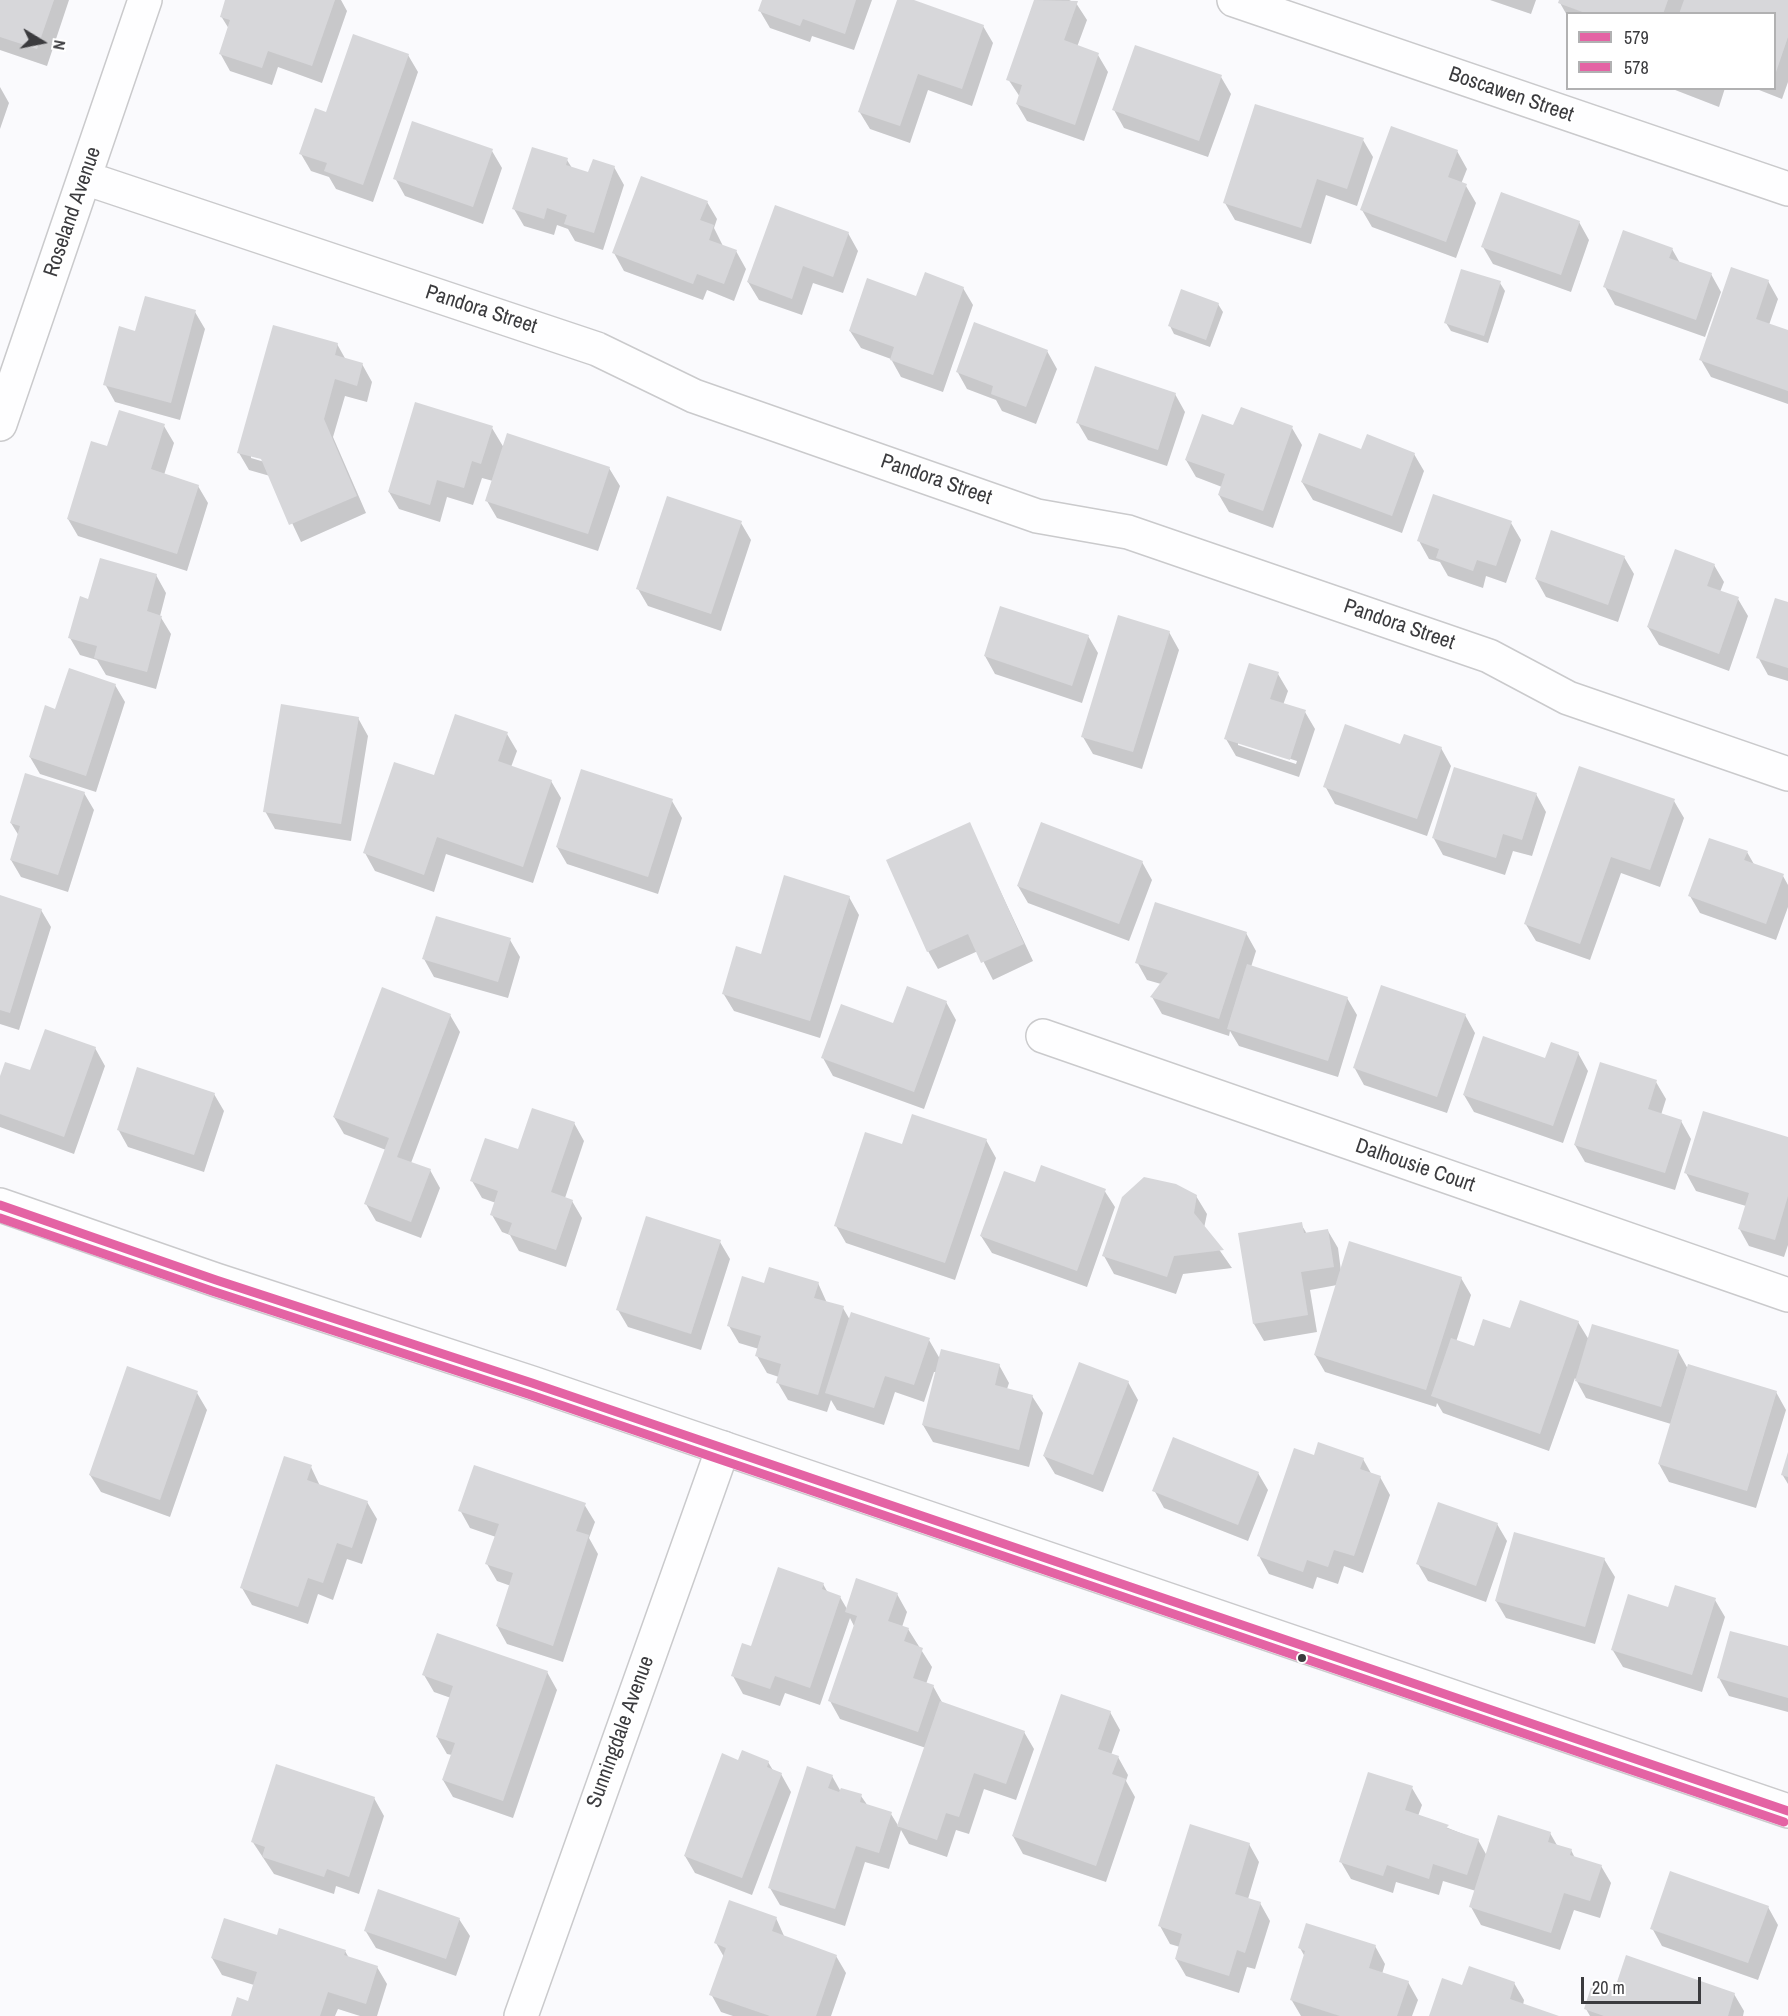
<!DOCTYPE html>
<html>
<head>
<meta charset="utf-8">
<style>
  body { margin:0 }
  #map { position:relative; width:1788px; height:2016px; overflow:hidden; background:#fafafd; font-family:"Archivo Narrow",sans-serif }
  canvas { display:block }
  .legend { position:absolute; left:1566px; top:12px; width:210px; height:78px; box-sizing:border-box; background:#fff; border:2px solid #b1b1b2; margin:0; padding:8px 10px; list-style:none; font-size:18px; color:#3b3b3e }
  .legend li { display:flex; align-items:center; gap:12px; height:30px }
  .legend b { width:30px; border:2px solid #b1b1b2 }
  .north { position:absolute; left:12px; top:12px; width:60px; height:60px; -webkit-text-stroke:4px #fff; paint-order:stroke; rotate:100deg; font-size:16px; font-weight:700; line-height:24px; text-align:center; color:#3b3b3e }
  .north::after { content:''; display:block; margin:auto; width:21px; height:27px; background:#3b3b3e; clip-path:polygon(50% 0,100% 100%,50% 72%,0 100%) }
  .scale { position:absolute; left:1581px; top:1977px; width:120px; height:27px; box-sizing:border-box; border:3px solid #3b3b3e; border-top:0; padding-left:8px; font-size:18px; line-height:21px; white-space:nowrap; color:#3b3b3e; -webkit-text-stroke:4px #fff; paint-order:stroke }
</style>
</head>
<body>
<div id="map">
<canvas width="1788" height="2016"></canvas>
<ul class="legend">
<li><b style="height:8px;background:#e463a4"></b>579</li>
<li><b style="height:8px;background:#e463a4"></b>578</li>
</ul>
<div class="north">N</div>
<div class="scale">20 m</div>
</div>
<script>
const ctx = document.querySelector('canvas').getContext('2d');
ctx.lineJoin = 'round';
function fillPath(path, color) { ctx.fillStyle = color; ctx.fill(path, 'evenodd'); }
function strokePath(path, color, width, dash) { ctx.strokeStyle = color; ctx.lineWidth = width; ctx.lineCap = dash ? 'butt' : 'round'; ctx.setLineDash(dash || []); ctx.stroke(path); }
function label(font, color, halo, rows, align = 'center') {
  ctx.font = font + ' "Archivo Narrow",sans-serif'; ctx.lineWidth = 5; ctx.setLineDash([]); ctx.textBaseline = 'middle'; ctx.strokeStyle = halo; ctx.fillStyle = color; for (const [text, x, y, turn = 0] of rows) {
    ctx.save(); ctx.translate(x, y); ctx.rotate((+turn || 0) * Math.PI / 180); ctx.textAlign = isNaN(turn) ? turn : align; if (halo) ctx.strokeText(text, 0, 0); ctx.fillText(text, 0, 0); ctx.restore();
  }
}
fillPath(new Path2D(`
  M0 0H69L47 66 0 50Z
  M227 0H341L347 11 322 83 278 67 272 85 230 71 220 53 229 29 221 16Z
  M764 0H872L854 50 812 36 810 42 770 28 760 11Z
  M898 0H910L983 26 993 43 972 106 928 90 910 143 870 129 859 111Z
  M1035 0H1069L1076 3 1087 20 1077 47 1098 55 1108 72 1084 141 1027 121 1017 104 1020 97 1008 79Z
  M1490 0H1536L1531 14Z
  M1561 0H1788V82L1782 99 1754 88H1774V14H1568V17L1560 3Z
  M408 55 418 72 373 202 336 189 329 177 311 171 301 154 327 114Z
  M1221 77 1231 94 1208 157 1124 128 1114 110Z
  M0 87 9 103 0 129Z
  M1670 88H1725L1719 107Z
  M1363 140 1373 157 1357 206 1326 195 1311 244 1235 220 1225 203Z
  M492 151 502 168 483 224 405 196 395 178Z
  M1457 151 1467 169 1461 184 1466 186 1476 203 1456 258 1372 227 1362 210Z
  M567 160 572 168 589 174 614 167 624 185 603 250 575 241 568 229 557 225 554 235 524 226 514 209Z
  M707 202 717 219 714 228 723 246 736 251 746 269 734 301 707 290 703 300 624 271 614 253Z
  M1579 222 1589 240 1571 292 1493 264 1483 247Z
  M848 233 858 251 843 293 813 283 802 315 759 300 748 282Z
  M1672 249 1680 263 1711 274 1721 292 1705 337 1615 305 1605 287Z
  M1768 281 1778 299 1769 325 1788 332V404L1711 377 1701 360Z
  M1500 283 1505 291 1488 343 1451 331 1446 323Z
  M963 288 973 305 943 392 901 377 891 359 861 348 850 331Z
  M1218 304 1223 312 1210 347 1174 334 1170 326Z
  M195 312 205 329 180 420 115 402 105 384 136 333Z
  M337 344 346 360 362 364 372 382 367 402 345 396 333 437 366 513 301 542 270 476 249 470 239 453ZM251 455 269 460 268 463 251 458Z
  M1047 351 1057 369 1036 424 1002 411 996 400 967 389 957 371Z
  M1175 394 1185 412 1167 466 1088 440 1078 423Z
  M164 426 174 443 164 475 198 486 208 503 187 571 78 536 68 519 108 448Z
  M1234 427 1292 428 1302 445 1273 528 1229 512 1219 495 1222 487 1196 477 1186 460Z
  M492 428 504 448 609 468 620 486 598 551 497 518 487 501 493 481 482 478 473 505 447 497 440 522 399 509 389 492Z
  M1362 450 1414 454 1424 471 1402 533 1313 500 1302 482Z
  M741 523 751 540 721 631 648 606 638 589Z
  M1511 523 1521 540 1506 583 1486 576 1483 588 1448 576 1440 562 1429 559 1419 541Z
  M1624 557 1634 574 1618 622 1546 597 1536 579Z
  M1714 565 1724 582 1720 592 1738 599 1748 616 1729 671 1659 645 1648 627Z
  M156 575 166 593 160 616 171 634 156 689 106 675 97 660 80 655 70 638 89 601Z
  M1788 604V681L1768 675 1758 657Z
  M1169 632 1179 650 1142 769 1093 754 1083 737Z
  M1088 636 1098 653 1082 703 995 674 985 656Z
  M1278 674 1288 691 1283 705 1305 712 1315 729 1299 777 1236 756 1226 739ZM1238 742 1297 761 1296 764 1238 745Z
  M115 685 125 702 96 792 40 774 30 757 56 711Z
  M358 718 368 736 351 841 275 829 265 811Z
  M507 734 517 751 511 767 551 781 561 798 533 883 446 854 434 892 375 871 365 853 435 777Z
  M1401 746 1441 748 1451 766 1427 836 1335 804 1325 786Z
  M84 793 94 810 68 892 21 877 11 860 19 836 11 823Z
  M1536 794 1546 812 1532 856 1513 851 1505 875 1443 855 1433 837Z
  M672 801 682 818 658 894 567 864 557 847Z
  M1674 801 1684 818 1660 887 1621 873 1590 960 1536 941 1525 923Z
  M969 824 1033 961 993 980 978 951 938 969 928 951Z
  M1747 852 1755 866 1783 876 1788 885V907L1776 940 1700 913 1690 896Z
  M1142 862 1152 880 1129 941 1028 903 1018 886Z
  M0 897 41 910 51 927 19 1030 0 1024Z
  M849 897 859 915 820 1038 734 1011 723 993 761 956Z
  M1246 933 1256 951 1251 967 1347 998 1357 1015 1338 1077 1239 1046 1230 1031 1229 1036 1162 1014 1152 997 1161 984 1147 980 1137 962Z
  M510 940 520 957 508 998 434 977 424 959Z
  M946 1002 956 1020 924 1109 833 1076 823 1058Z
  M450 1015 460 1032 411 1163 430 1170 440 1188 421 1238 376 1221 366 1204 386 1150 344 1134 334 1117Z
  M1465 1015 1475 1033 1447 1113 1364 1085 1354 1067Z
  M95 1048 105 1066 74 1154 0 1127V1081Z
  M1578 1053 1588 1071 1563 1143 1474 1112 1464 1095 1546 1060Z
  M1656 1082 1666 1099 1661 1115 1681 1121 1691 1139 1675 1190 1585 1162 1575 1145Z
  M214 1094 224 1111 204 1172 128 1147 118 1129Z
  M574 1123 584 1141 565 1198 572 1201 582 1218 566 1267 519 1251 510 1235 502 1232 492 1215 496 1203 482 1198 472 1181 519 1151Z
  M1788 1139V1245L1784 1257 1749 1246 1739 1228 1746 1206 1696 1191 1686 1173Z
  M986 1140 996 1158 955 1280 846 1243 836 1226 903 1146Z
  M1036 1184 1104 1190 1115 1207 1087 1287 992 1253 981 1236Z
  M1196 1196 1207 1214 1204 1228 1232 1268 1183 1274 1176 1294 1114 1274 1104 1256Z
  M1301 1224 1307 1234 1328 1231 1338 1248 1341 1271 1461 1278 1471 1295 1456 1342 1474 1348 1511 1330 1578 1322 1589 1340 1678 1351 1688 1369 1776 1392 1786 1410 1756 1508 1669 1482 1659 1464 1671 1424 1586 1398 1575 1378 1549 1451 1443 1413 1437 1403 1436 1407 1325 1372 1315 1355 1337 1285 1310 1290 1317 1332 1264 1341 1254 1324 1240 1234Z
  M720 1242 730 1259 701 1350 628 1327 618 1310Z
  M818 1283 827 1303 843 1308 850 1320 929 1340 940 1359 999 1365 1009 1383 1007 1389 1032 1396 1043 1413 1029 1467 933 1442 923 1425 937 1372H934L924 1402 895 1392 884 1425 837 1410 831 1400 827 1412 788 1400 778 1383 779 1377 767 1373 757 1356 759 1349 739 1343 729 1326 765 1285Z
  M1128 1382 1138 1400 1103 1492 1055 1474 1044 1456Z
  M197 1393 207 1410 170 1517 101 1492 90 1475Z
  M1788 1456V1484L1782 1474Z
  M1315 1457 1363 1459 1372 1475 1380 1477 1390 1495 1363 1573 1344 1566 1338 1584 1317 1577 1313 1589 1269 1574 1259 1556Z
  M311 1467 320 1486 367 1502 377 1519 362 1564 347 1559 333 1600 318 1594 308 1624 252 1605 242 1588Z
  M1258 1473 1268 1490 1248 1541 1164 1508 1154 1490Z
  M584 1504 595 1522 589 1538 598 1554 563 1662 507 1644 497 1626 511 1586 497 1581 487 1564 496 1537 470 1528 460 1510Z
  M1497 1524 1507 1541 1486 1602 1428 1581 1418 1564Z
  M1604 1559 1615 1577 1595 1644 1506 1618 1496 1601Z
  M823 1584 828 1593 840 1597 847 1609 897 1594 907 1612 902 1627 908 1629 932 1667 926 1684 933 1686 943 1704 1024 1732 1034 1749 1016 1800 984 1789 969 1834 956 1830 947 1857 909 1844 901 1830 889 1869 865 1862 845 1926 780 1905 770 1888 832 1776 841 1792 861 1796 868 1806 891 1814 899 1827 926 1748 840 1719 830 1701 855 1628 850 1618 820 1705 785 1693 780 1706 743 1694 733 1676 752 1648Z
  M1715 1600 1725 1617 1702 1692 1623 1667 1612 1649 1669 1609Z
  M1788 1648V1712L1729 1696 1719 1678Z
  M547 1672 557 1690 513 1818 453 1797 443 1780 452 1755 447 1754 437 1737 451 1698 434 1692 424 1675Z
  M1110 1712 1120 1730 1111 1755 1118 1757 1128 1775 1126 1781 1135 1797 1106 1882 1023 1854 1013 1836Z
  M739 1762H768L774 1772 781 1774 791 1792 752 1895 695 1873 685 1856Z
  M1412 1788 1422 1805 1418 1816 1478 1840 1487 1856 1550 1833 1558 1847 1571 1850 1575 1858 1601 1866 1611 1883 1600 1918 1574 1910 1560 1950 1481 1925 1471 1907 1476 1891 1443 1881 1439 1895 1396 1882 1393 1893 1351 1879 1341 1862Z
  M374 1798 384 1816 359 1894 336 1886 334 1894 274 1874 252 1841Z
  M1249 1844 1259 1862 1248 1899 1260 1903 1270 1921 1255 1969 1247 1967 1239 1993 1186 1976 1176 1959 1180 1947 1170 1944 1160 1926Z
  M1768 1907 1778 1925 1758 1980 1662 1946 1652 1928Z
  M776 1918 785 1938 836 1956 846 1973 831 2016H733L721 2012 711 1994 724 1957 716 1943Z
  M459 1919 470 1936 456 1976 376 1948 365 1930Z
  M278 1937 345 1951 349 1958 377 1967 387 1984 377 2016H360L338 2009 335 2016H232L249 2003 254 1985 222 1975 212 1958Z
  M1375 1946 1385 1964 1382 1974 1408 1982 1418 2000 1412 2016H1301L1291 1999 1305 1957 1300 1948Z
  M1514 1983 1524 2000 1523 2005 1556 2016H1431L1463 1987Z
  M1615 1993 1734 1994 1744 2011 1743 2016H1590L1586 2009Z`), '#0003');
fillPath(new Path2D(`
  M0 0H54L37 49 0 37Z
  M225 0H335L312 66 268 51 262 68 219 54 230 20 220 17Z
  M762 0H856L845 34 803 19 800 26 758 11Z
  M897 0H914L984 25 962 89 918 74 900 126 858 112Z
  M1034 0 1078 1 1064 40 1099 53 1075 125 1016 104 1022 85 1006 80Z
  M1559 0H1668L1663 14H1588L1558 3Z
  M1684 0H1788V37L1775 75 1774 14H1679Z
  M353 34 409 54 363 185 324 171 327 163 299 154 315 108 326 112Z
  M1135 45 1222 75 1199 141 1112 110Z
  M1255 104 1364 138 1347 189 1317 179 1301 228 1223 203Z
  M412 121 493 149 473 207 393 179Z
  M1391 126 1458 150 1448 177 1467 184 1446 242 1360 210Z
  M532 147 568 158 566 165 588 172 593 159 615 166 594 233 564 224 567 215 547 208 544 219 512 209Z
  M641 176 708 201 700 220 714 225 709 240 737 250 724 284 697 274 693 284 612 253Z
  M1501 192 1580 221 1561 275 1481 247Z
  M775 205 849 232 833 277 803 266 792 299 747 282Z
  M1623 230 1673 248 1669 258 1712 273 1696 320 1603 287Z
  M1731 267 1769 280 1756 319 1788 330V391L1699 360Z
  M1461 269 1501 281 1484 336 1444 323Z
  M925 272 964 287 933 375 890 360 894 347 849 331 867 278 916 296Z
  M1181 289 1219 303 1206 340 1168 326Z
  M145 296 196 310 171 403 103 385 119 326 135 331Z
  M974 322 1048 350 1026 407 991 394 993 386 956 372Z
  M273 325 338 343 335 355 363 363 357 386 335 379 324 419 357 496 289 525 261 459 237 453Z
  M1095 366 1176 393 1158 450 1076 423Z
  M415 402 493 426 481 464 472 461 464 488 437 480 430 505 388 492Z
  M1241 407 1293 426 1263 511 1218 495 1225 474 1185 460 1202 414 1233 425Z
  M119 410 165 424 151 469 199 485 177 554 67 519 91 441 107 446Z
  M507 433 610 467 588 534 485 501Z
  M1319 433 1361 449 1367 434 1415 453 1392 516 1301 482Z
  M1433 494 1512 521 1496 566 1477 560 1473 571 1436 558 1439 549 1417 541Z
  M667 496 742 521 711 614 636 589Z
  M1551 530 1625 556 1608 605 1535 579Z
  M1675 549 1715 564 1707 586 1739 597 1719 654 1647 627Z
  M100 558 157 574 147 611 162 616 147 672 94 658 97 646 68 638 80 596 88 599Z
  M1775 598 1788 602V668L1756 658Z
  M1000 606 1089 635 1072 686 984 656Z
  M1118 615 1170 631 1133 752 1081 737Z
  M1249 663 1279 672 1270 699 1306 710 1290 760 1224 739Z
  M69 668 116 684 86 776 29 757 45 705 55 709Z
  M281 704 359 717 341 824 263 812Z
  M455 714 508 732 498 761 552 780 523 867 437 837 424 875 363 853 394 762 434 775Z
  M1345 724 1400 744 1404 734 1442 747 1417 819 1323 787Z
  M1579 766 1675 799 1650 870 1611 857 1580 944 1524 924Z
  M1454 767 1537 793 1522 840 1503 834 1496 858 1432 838Z
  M581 769 673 799 648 877 556 847Z
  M25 773 85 792 58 875 10 860 20 826 10 823Z
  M970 822 1024 944 981 963 968 934 927 952 886 860Z
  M1041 822 1143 861 1119 924 1017 886Z
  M1709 838 1748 851 1744 860 1784 874 1766 924 1688 896Z
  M784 875 850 896 810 1021 722 994 736 946 761 954Z
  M0 895 42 909 10 1013 0 1010Z
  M1155 902 1247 932 1219 1019 1150 997 1168 973 1135 963Z
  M436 916 511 938 498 982 422 959Z
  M1247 964 1348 997 1328 1061 1227 1029Z
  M1381 985 1466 1014 1437 1097 1353 1068Z
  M907 986 947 1001 914 1092 821 1058 841 1004 893 1023Z
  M382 987 451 1014 397 1157 431 1169 411 1222 364 1204 389 1138 333 1117Z
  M45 1029 96 1047 64 1137 0 1114V1076L5 1062 30 1070Z
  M1483 1036 1545 1058 1551 1042 1579 1052 1553 1126 1463 1095Z
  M1600 1062 1657 1080 1648 1109 1682 1120 1665 1173 1574 1145Z
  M137 1067 215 1093 194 1155 117 1130Z
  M532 1108 575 1122 551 1192 573 1200 556 1250 508 1234 512 1223 490 1215 498 1191 470 1181 485 1138 518 1149Z
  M1703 1111 1788 1137V1196L1775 1240 1738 1229 1749 1193 1684 1173Z
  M912 1114 987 1139 945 1263 834 1226 865 1132 902 1144Z
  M1041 1165 1106 1189 1077 1271 980 1236 1004 1171 1035 1182Z
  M1144 1177 1176 1184 1197 1195 1194 1213 1224 1250 1174 1256 1167 1277 1102 1256 1122 1197Z
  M646 1216 721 1240 691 1334 616 1310Z
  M1302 1222 1304 1233 1328 1229 1334 1267 1301 1272 1308 1315 1253 1324 1238 1233Z
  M1349 1241 1462 1277 1426 1390 1314 1355Z
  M769 1267 819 1282 814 1298 844 1306 818 1395 776 1383 781 1364 755 1356 761 1336 727 1326 742 1276 764 1283Z
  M1520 1300 1579 1321 1540 1434 1431 1396 1451 1338 1474 1346 1483 1319 1510 1328Z
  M851 1312 930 1338 914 1385 885 1376 874 1408 825 1393Z
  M1592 1324 1679 1350 1661 1407 1575 1381Z
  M941 1349 1000 1364 995 1385 1033 1395 1019 1450 922 1425Z
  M1079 1362 1129 1381 1093 1475 1043 1456Z
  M1688 1364 1777 1391 1747 1491 1658 1464Z
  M127 1366 198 1391 160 1500 89 1475Z
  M1173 1437 1259 1472 1238 1525 1152 1491Z
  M1318 1442 1364 1458 1360 1469 1381 1476 1354 1556 1334 1550 1328 1567 1307 1560 1303 1572 1257 1556 1294 1448 1314 1455Z
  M1788 1452V1477L1781 1475Z
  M284 1456 312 1465 307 1480 368 1501 352 1548 337 1543 323 1583 308 1578 298 1607 240 1588Z
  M474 1465 586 1503 576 1531 589 1535 553 1646 496 1626 513 1573 485 1564 499 1524 458 1511Z
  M1438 1502 1498 1523 1476 1586 1416 1564Z
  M1514 1532 1605 1558 1585 1627 1495 1601Z
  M778 1567 824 1583 822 1589 841 1596 810 1688 775 1676 770 1689 731 1676 742 1643 751 1646Z
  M856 1578 898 1593 888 1621 909 1628 904 1641 923 1648 913 1678 934 1685 918 1732 828 1701 857 1616 845 1612Z
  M1675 1585 1716 1598 1692 1675 1611 1650 1628 1594 1668 1607Z
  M1730 1631 1788 1646V1698L1717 1678Z
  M437 1633 548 1671 503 1801 442 1780 455 1743 436 1737 453 1686 422 1675Z
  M1061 1694 1111 1711 1098 1749 1119 1756 1112 1774 1126 1779 1096 1866 1012 1836Z
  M940 1701 1025 1731 1006 1784 974 1773 959 1817 946 1813 937 1840 897 1826Z
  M742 1750 769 1761 767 1767 782 1773 742 1878 684 1856 722 1753 738 1760Z
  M276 1764 375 1797 349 1877 327 1869 324 1877 262 1857 265 1847 251 1842Z
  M807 1766 833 1775 828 1788 839 1792 841 1788 862 1794 860 1802 892 1812 879 1853 856 1846 835 1909 768 1888Z
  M1368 1772 1413 1786 1405 1810 1449 1825 1446 1828 1479 1839 1467 1875 1433 1864 1429 1879 1387 1865 1383 1876 1339 1862Z
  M1498 1815 1551 1832 1548 1842 1572 1849 1570 1855 1602 1865 1590 1901 1564 1893 1551 1933 1469 1907Z
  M1190 1824 1250 1843 1235 1894 1261 1902 1245 1953 1237 1950 1229 1976 1175 1959 1182 1934 1158 1926Z
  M1670 1871 1769 1906 1748 1963 1650 1929Z
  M378 1889 460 1918 446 1959 364 1931Z
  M729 1900 777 1917 772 1931 837 1955 816 2016H770L709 1995 726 1948 714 1943Z
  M224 1918 277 1935 279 1928 346 1950 344 1955 378 1966 366 2004 328 1992 320 2016H231L237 1997 248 2001 257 1972 211 1958Z
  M1306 1923 1376 1945 1369 1968 1409 1981 1397 2016H1340L1290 2000 1305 1951 1298 1948Z
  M1626 1955 1735 1993 1728 2016H1604L1584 2009 1592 1984 1614 1991Z
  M1469 1966 1515 1982 1510 1999 1559 2016H1429L1442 1978 1462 1985Z`), '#d7d7da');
const minor = new Path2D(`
  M1234 0 1788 189
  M85 178 597 349 694 396 1037 516 1128 532 1489 656 1568 698 1788 774
  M0 424 145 0
  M1043 1036 1788 1295
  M521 2016 723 1448`);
const secondary = new Path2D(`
  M0 1205 216 1280 532 1383 1788 1811`);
strokePath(minor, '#cacacc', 36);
strokePath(secondary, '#cacacc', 36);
strokePath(minor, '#fefeff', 33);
strokePath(secondary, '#fefeff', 33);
strokePath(new Path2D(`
  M0 1205 216 1280 532 1383 1788 1811`), '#e463a4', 9);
strokePath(new Path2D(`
  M0 1218 212 1291 528 1394 1784 1822`), '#e463a4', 9);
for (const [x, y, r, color] of [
  [1302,1658,5,"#3b3b3e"]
]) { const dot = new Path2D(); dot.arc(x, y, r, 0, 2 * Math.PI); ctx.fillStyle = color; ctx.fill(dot); strokePath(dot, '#fff', 2); }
label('21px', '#3b3b3e', '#fff', [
  ["Boscawen Street",1511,95,19],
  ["Roseland Avenue",73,212,-71],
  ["Pandora Street",481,310,18],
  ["Pandora Street",936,480,19],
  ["Pandora Street",1399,625,19],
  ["Dalhousie Court",1415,1166,19],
  ["Sunningdale Avenue",621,1732,-70]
]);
</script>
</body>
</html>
